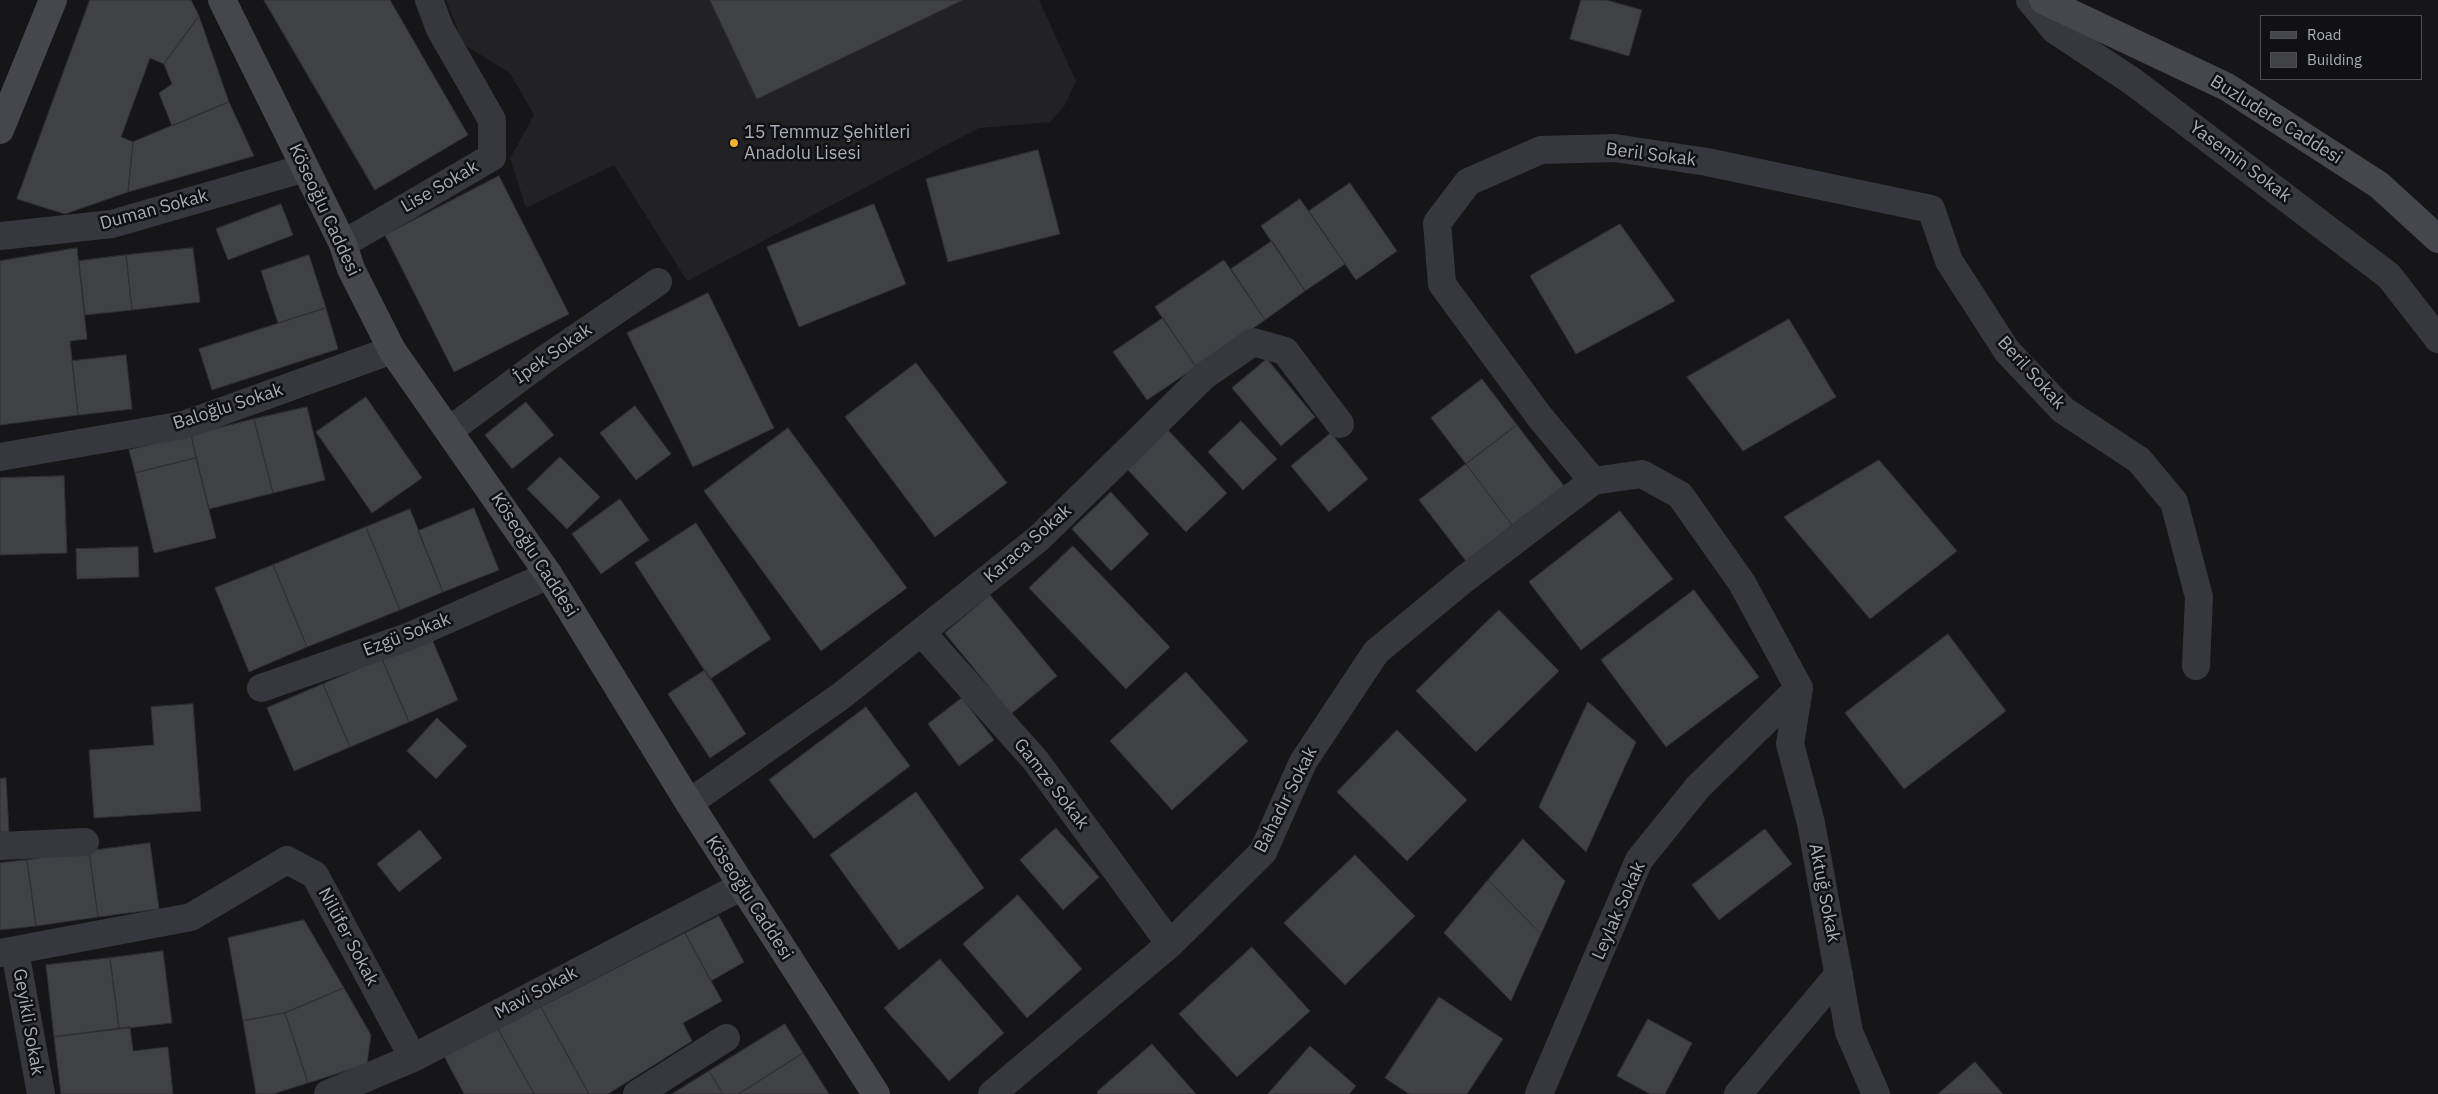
<!DOCTYPE html>
<html>
<head>
<meta charset="utf-8">
<style>
  body { margin:0 }
  #map { position:relative; width:2438px; height:1094px; overflow:hidden; background:#161618; font-family:"IBM Plex Sans",sans-serif }
  canvas { display:block }
  .legend { position:absolute; left:2260px; top:15px; width:162px; height:65px; box-sizing:border-box; background:#111113; border:1px solid #4d4f55; margin:0; padding:6px 9px; list-style:none; font-size:15px; color:#a8adb8 }
  .legend li { display:flex; align-items:center; gap:10px; height:25px }
  .legend b { width:25px; border:1px solid #4d4f55 }
</style>
</head>
<body>
<div id="map">
<canvas width="2438" height="1094"></canvas>
<ul class="legend">
<li><b style="height:6px;background:#45474d"></b>Road</li>
<li><b style="height:14px;background:#404145"></b>Building</li>
</ul>
</div>
<script>
const ctx = document.querySelector('canvas').getContext('2d');
ctx.lineJoin = 'round';
function fillPath(path, color) { ctx.fillStyle = color; ctx.fill(path, 'evenodd'); }
function strokePath(path, color, width, dash) { ctx.strokeStyle = color; ctx.lineWidth = width; ctx.lineCap = dash ? 'butt' : 'round'; ctx.setLineDash(dash || []); ctx.stroke(path); }
function label(font, color, halo, rows, align = 'center') {
  ctx.font = font + ' "IBM Plex Sans",sans-serif'; ctx.lineWidth = 5; ctx.setLineDash([]); ctx.textBaseline = 'middle'; ctx.strokeStyle = halo; ctx.fillStyle = color; for (const [text, x, y, turn = 0] of rows) {
    ctx.save(); ctx.translate(x, y); ctx.rotate((+turn || 0) * Math.PI / 180); ctx.textAlign = isNaN(turn) ? turn : align; if (halo) ctx.strokeText(text, 0, 0); ctx.fillText(text, 0, 0); ctx.restore();
  }
}
fillPath(new Path2D(`
  M446 0H1039L1076 81 1065 105 1050 122 979 128 687 281 614 165 526 208 510 158 534 115 510 73 463 44Z`), '#222225');
const building = new Path2D(`
  M90 0H191L199 16 164 64 150 58 121 137 133 142 128 192 65 214 17 199Z
  M264 0H390L468 135 375 190Z
  M710 0H963L757 99Z
  M1581 0H1606L1642 10 1629 56 1570 39Z
  M199 16 229 102 172 126 159 93 172 84 164 64Z
  M229 102 254 156 128 192 133 142Z
  M1038 150 1060 234 948 262 926 179Z
  M499 176 569 314 454 372 385 235Z
  M1350 183 1397 251 1356 280 1309 211Z
  M1300 199 1345 264 1305 291 1261 226Z
  M281 204 293 235 228 260 216 229Z
  M874 204 906 284 799 327 767 247Z
  M1620 224 1675 301 1576 354 1530 276Z
  M1272 241 1305 291 1265 320 1231 269Z
  M77 248 87 339 70 341 78 415 0 425V261Z
  M193 248 200 302 132 310 126 255Z
  M126 255 132 310 85 315 79 261Z
  M309 255 326 308 278 323 261 271Z
  M1224 260 1265 320 1196 367 1155 307Z
  M708 293 774 428 693 467 627 333Z
  M326 308 338 349 212 390 199 349Z
  M1163 318 1196 367 1147 400 1113 352Z
  M1789 319 1836 397 1743 451 1687 377Z
  M126 355 132 409 78 415 72 361Z
  M1267 359 1315 417 1281 446 1232 388Z
  M916 363 1007 483 935 537 845 417Z
  M1482 379 1517 425 1466 464 1431 418Z
  M366 397 422 478 372 513 316 432Z
  M526 402 554 435 512 469 485 435Z
  M635 406 671 454 636 480 600 433Z
  M307 407 325 480 273 493 254 419Z
  M254 419 273 493 209 509 191 435Z
  M1241 421 1277 459 1243 490 1208 452Z
  M1517 425 1564 486 1512 525 1466 464Z
  M788 428 907 588 821 651 704 491Z
  M1168 430 1227 493 1186 532 1127 469Z
  M1331 433 1368 479 1329 512 1291 466Z
  M191 435 196 458 135 473 129 450Z
  M560 457 600 497 567 529 527 489Z
  M196 458 216 538 154 553 135 473Z
  M1879 460 1957 551 1870 619 1784 517Z
  M1466 464 1512 525 1466 561 1419 500Z
  M64 476 67 553 0 555V478Z
  M1111 492 1149 534 1111 571 1072 529Z
  M620 499 649 540 601 574 572 534Z
  M474 508 499 570 443 592 418 531Z
  M410 509 443 592 400 610 366 527Z
  M1620 511 1673 579 1581 650 1529 582Z
  M696 523 771 639 710 679 635 563Z
  M366 527 400 610 307 647 273 565Z
  M1073 546 1170 647 1126 689 1029 588Z
  M138 547 139 577 77 579 76 549Z
  M273 565 307 647 249 672 215 588Z
  M1694 590 1759 677 1666 747 1601 660Z
  M990 595 1057 676 1011 714 945 633Z
  M1499 610 1559 671 1476 752 1416 691Z
  M1948 634 2006 711 1904 789 1845 713Z
  M431 637 458 700 409 722 382 659Z
  M382 659 409 722 350 747 323 684Z
  M705 670 746 734 710 758 668 694Z
  M1186 672 1248 741 1172 810 1110 741Z
  M323 684 350 747 294 771 267 708Z
  M962 698 994 740 959 766 928 724Z
  M1588 702 1636 742 1586 852 1539 807Z
  M193 704 201 811 94 818 89 750 154 745 151 707Z
  M866 707 910 766 814 839 769 780Z
  M437 718 467 746 436 779 407 751Z
  M1397 730 1467 800 1407 861 1337 792Z
  M6 778 9 832H0V779Z
  M916 792 984 888 899 950 830 855Z
  M1056 828 1099 877 1063 910 1020 860Z
  M1765 829 1792 864 1719 920 1692 885Z
  M420 830 442 858 399 892 377 864Z
  M1523 839 1565 881 1541 934 1488 880Z
  M150 843 159 909 98 917 89 851Z
  M89 851 98 917 36 926 27 860Z
  M1355 855 1415 916 1345 985 1284 923Z
  M27 860 36 926 0 930V863Z
  M1488 880 1541 934 1511 1001 1444 933Z
  M1018 895 1082 969 1027 1018 963 944Z
  M719 916 744 962 711 981 685 933Z
  M304 920 344 988 285 1013 243 1021 228 938Z
  M685 933 722 1001 683 1023 692 1041 608 1094H589L541 1007Z
  M1252 947 1310 1011 1237 1077 1179 1014Z
  M163 951 172 1023 119 1029 110 958Z
  M110 958 119 1029 54 1037 46 965Z
  M940 959 1004 1033 949 1081 884 1008Z
  M344 988 371 1035 367 1064 308 1083 285 1013Z
  M1439 997 1503 1039 1467 1094H1409L1385 1078Z
  M541 1007 589 1094H534L498 1029Z
  M285 1013 308 1083 273 1094H256L243 1021Z
  M1648 1019 1692 1043 1665 1094H1650L1617 1076Z
  M785 1024 803 1053 739 1094H723L709 1071Z
  M130 1027 133 1051 168 1047 173 1094H61L54 1037Z
  M498 1029 534 1094H464L444 1056Z
  M1152 1044 1196 1094H1098L1097 1092Z
  M1310 1046 1356 1086 1349 1094H1268Z
  M803 1053 829 1094H739Z
  M1975 1062 2003 1094H1938Z
  M709 1071 723 1094H672Z`);
fillPath(building, '#404145');
strokePath(building, '#303034', 1);
strokePath(new Path2D(`
  M2030 0 2055 30 2132 81 2389 276 2438 339
  M0 236 112 224 305 168
  M343 244 492 157V120L440 29 429 0
  M450 430 548 357 658 282
  M0 457 184 425 392 350
  M922 633 1036 761 1170 944
  M261 688 408 637 549 575
  M1799 688 1742 583 1680 495 1642 474 1593 481 1539 416 1442 284 1437 223 1468 182 1541 150 1615 148 1707 162 1931 209 1949 261 2007 351 2063 410 2139 460 2174 502 2199 597 2196 666
  M1799 688 1790 744 1811 823 1849 1032 1876 1094
  M689 803 841 696 1039 538 1204 376 1253 342 1285 351 1340 424
  M0 846 85 842
  M15 951 41 1094
  M0 953 191 917 287 860 315 875 413 1058
  M328 1094 413 1058 742 886
  M637 1094 726 1038
  M992 1094 1170 944 1263 852 1303 762 1376 652 1463 580 1593 481
  M1539 1094 1639 860 1698 787 1799 688
  M1738 1094 1839 974`), '#37383d', 28);
strokePath(new Path2D(`
  M222 0 343 244 351 269 392 350 549 575 689 803 876 1094
  M2043 0 2227 87 2379 185 2438 239
  M0 130 53 0`), '#45474d', 28);
for (const [x, y, r, color] of [
  [734,143,5,"#f2b134"]
]) { const dot = new Path2D(); dot.arc(x, y, r, 0, 2 * Math.PI); ctx.fillStyle = color; ctx.fill(dot); strokePath(dot, '#111113', 2); }
label('18px', '#a8adb8', '#111113', [
  ["Buzludere Caddesi",2276,120,32],
  ["Beril Sokak",1651,155,7],
  ["Yasemin Sokak",2240,162,37],
  ["Lise Sokak",440,187,-30],
  ["Duman Sokak",154,210,-15],
  ["Köseoğlu Caddesi",324,210,65],
  ["İpek Sokak",553,354,-35],
  ["Beril Sokak",2031,373,48],
  ["Baloğlu Sokak",228,407,-18],
  ["Karaca Sokak",1028,544,-41],
  ["Köseoğlu Caddesi",534,555,57],
  ["Ezgü Sokak",407,635,-21],
  ["Gamze Sokak",1051,784,52],
  ["Bahadır Sokak",1286,800,-63],
  ["Aktuğ Sokak",1824,893,79],
  ["Köseoğlu Caddesi",749,898,57],
  ["Leylak Sokak",1619,911,-66],
  ["Nilüfer Sokak",348,937,62],
  ["Mavi Sokak",536,993,-28],
  ["Geyikli Sokak",28,1022,80]
]);
label('18px', '#a8adb8', '#111113', [
  ["15 Temmuz Şehitleri",744,133],
  ["Anadolu Lisesi",744,154]
], 'left');
</script>
</body>
</html>
